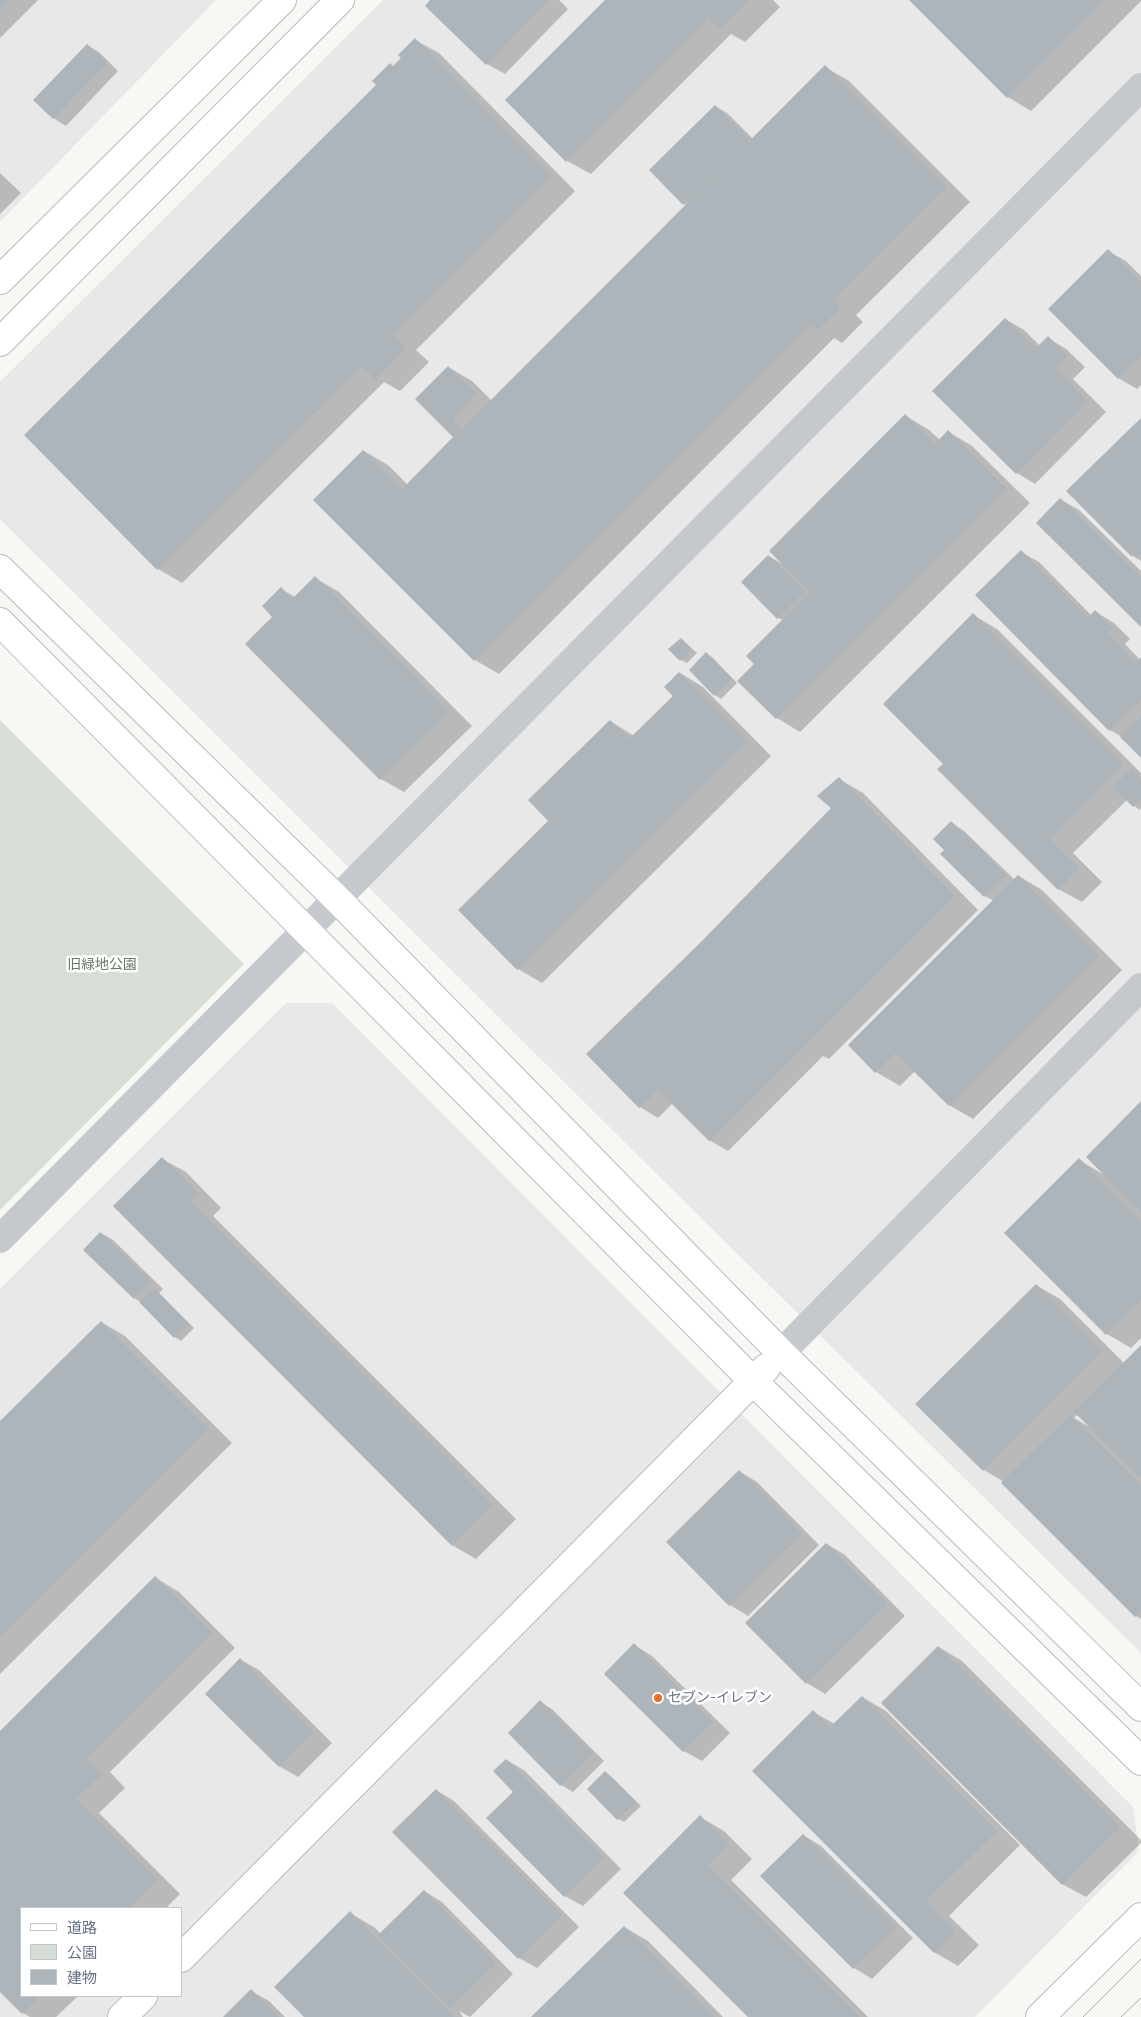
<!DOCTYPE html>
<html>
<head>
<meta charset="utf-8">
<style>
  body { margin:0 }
  #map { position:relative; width:1141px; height:2017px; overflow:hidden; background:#f7f7f4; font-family:Manrope,"Noto Sans JP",sans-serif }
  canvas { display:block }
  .legend { position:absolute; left:20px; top:1907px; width:162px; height:90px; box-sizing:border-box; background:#fff; border:1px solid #c2c7ce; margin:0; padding:6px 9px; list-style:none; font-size:15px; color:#667285 }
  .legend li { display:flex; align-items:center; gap:10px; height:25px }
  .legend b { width:25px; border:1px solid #c2c7ce }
</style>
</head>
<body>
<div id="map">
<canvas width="1141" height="2017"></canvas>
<ul class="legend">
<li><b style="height:6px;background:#fff"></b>道路</li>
<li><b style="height:14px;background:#d7ded5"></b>公園</li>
<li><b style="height:14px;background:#adb4ba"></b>建物</li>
</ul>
</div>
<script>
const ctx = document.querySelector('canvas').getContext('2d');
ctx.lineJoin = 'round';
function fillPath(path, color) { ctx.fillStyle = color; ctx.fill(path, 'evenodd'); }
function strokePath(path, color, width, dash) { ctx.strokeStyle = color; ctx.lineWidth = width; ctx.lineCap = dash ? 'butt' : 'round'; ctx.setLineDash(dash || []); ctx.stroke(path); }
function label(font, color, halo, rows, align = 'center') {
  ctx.font = font + ' Manrope,"Noto Sans JP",sans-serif'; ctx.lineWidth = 5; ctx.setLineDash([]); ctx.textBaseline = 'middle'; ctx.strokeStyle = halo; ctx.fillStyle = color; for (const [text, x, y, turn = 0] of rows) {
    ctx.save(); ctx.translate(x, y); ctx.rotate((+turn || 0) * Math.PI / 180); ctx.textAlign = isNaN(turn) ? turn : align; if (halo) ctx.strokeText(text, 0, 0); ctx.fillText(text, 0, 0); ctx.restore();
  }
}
fillPath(new Path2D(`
  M0 0H216L0 222Z
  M383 0H1141V1653L576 1094 0 519V382Z
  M286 1003H332L1133 1807 1139 1851 975 2017H0V1289ZM21 1908H181V1996H21Z`), '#e7e8e7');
fillPath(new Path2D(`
  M0 720 244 964 0 1210Z`), '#d7ded5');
fillPath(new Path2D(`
  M0 0H38L0 38Z
  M432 0H559L568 9 505 74 487 64Z
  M607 0H773L780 7 745 42 731 34 591 174 567 161Z
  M911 0H1141V1L1031 111 1008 97Z
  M415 40 439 53 575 191 416 350 429 362 400 391 384 382 182 583 158 569 378 85 403 58Z
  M87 45 99 52 118 71 66 126 53 118Z
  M825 67 849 81 970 202 856 315 863 322 842 343 834 338 499 674 475 660 315 500 364 451 388 465 408 485 455 437 417 399 448 367 472 381 492 401 687 206 650 170 715 106 727 113 753 139Z
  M0 173 21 193 0 214Z
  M1108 251 1126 261 1141 276V385L1137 389 1118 378Z
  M1005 319 1024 330 1040 346 1048 338 1066 349 1085 367 1073 379 1106 412 1035 484 1017 473 934 391Z
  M906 416 929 430 940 440 949 432 972 446 1030 503 800 732 777 718 755 664 783 620 778 618 769 556 784 565Z
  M1141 420V561L1131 555Z
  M1060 499 1079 510 1141 571V625Z
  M1021 552 1039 562 1092 616 1096 612 1114 623 1130 639 1125 644 1140 660 1141 659V757L1122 737 1110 730Z
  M315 578 339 592 472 726 404 792 381 779 274 617 281 589 295 597Z
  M973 615 997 629 1141 773V808L1140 810 1134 806 1127 800 1073 853 1102 882 1082 902 1058 889 945 764Z
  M681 639 697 653 687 663 681 660Z
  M706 654 712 657 737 683 721 699 715 695 690 670Z
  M680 673 703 687 771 756 542 983 518 969 550 821 610 721 634 736 675 696Z
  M839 779 863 793 978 910 829 1059 823 1056 728 1151 709 1140 673 1103 658 1118 640 1107 588 1054 702 942 833 808Z
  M951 823 963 830 1015 880 1019 876 1042 890 1122 970 973 1119 949 1105 915 1071 900 1086 876 1072 850 1045 994 901 985 896 945 850Z
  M1141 1103V1338L1131 1348 1107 1334 1006 1233 1079 1160 1103 1174Z
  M162 1159 186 1172 221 1208 213 1216 516 1519 476 1559 452 1545 114 1206Z
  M101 1233 113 1240 163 1289 159 1293 194 1328 181 1341 175 1337 141 1302 134 1298Z
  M1036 1285 1060 1299 1124 1363 1141 1346V1619L1136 1616 1004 1482 984 1470ZM1078 1414 1091 1428 1074 1418Z
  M101 1322 125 1336 232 1443 0 1674V1423Z
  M739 1471 757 1482 819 1545 748 1616 730 1605 668 1542Z
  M827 1544 845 1555 905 1616 825 1694 807 1683 747 1623Z
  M156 1578 179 1592 235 1648 110 1772 125 1788 99 1813 180 1894 166 1908H21V1996H78L56 2017H30L23 2013 0 1990V1732Z
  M634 1645 652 1656 730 1733 702 1761 684 1751Z
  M939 1647 962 1661 1141 1840V1843L1086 1897 1062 1884Z
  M241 1660 259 1670 332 1743 298 1777 279 1766Z
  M862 1697 886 1711 1020 1845 949 1916 979 1945 958 1966 934 1952 813 1712 835 1724Z
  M540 1702 552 1709 604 1761 573 1792 561 1785Z
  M507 1760 525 1771 621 1869 583 1906 565 1896Z
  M605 1773 611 1776 641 1806 624 1822 618 1819 588 1789Z
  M436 1790 454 1801 579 1927 537 1968 519 1958Z
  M700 1817 724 1831 752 1859 731 1880 868 2017H750L625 1893Z
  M803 1835 821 1846 913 1938 872 1979 854 1968 762 1876Z
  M424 1891 442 1902 513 1974 470 2017 459 2011 463 2017H306L350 1913 374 1927 381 1934Z
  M624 1927 648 1941 723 2017H533Z
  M251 1991 269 2001 285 2017H225Z`), '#0003');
fillPath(new Path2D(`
  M0 0H9L0 9Z
  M430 0H549L486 65 425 6Z
  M605 0H750L720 29 709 18 566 162 505 100Z
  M909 0H1105L1007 98Z
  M415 38 552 176 393 335 406 348 375 379 362 366 157 570 24 435 376 85 372 81 390 63 393 66 401 58 398 55Z
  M87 44 107 63 53 119 33 100Z
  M825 65 947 187 833 301 840 308 818 330 811 324 474 661 313 500 363 450 402 489 453 437 415 399 448 366 476 394 452 419 462 429Z
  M715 105 749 140 683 205 649 170Z
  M1108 249 1141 282V356L1118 379 1048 309Z
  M1005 318 1036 348 1048 336 1068 356 1056 368 1088 401 1016 474 932 391Z
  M905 414 935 444 948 430 1007 489 776 719 737 681 754 664 746 656 810 592 769 551Z
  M1141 418V555L1131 556 1066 491Z
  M1060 498 1141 577V627L1036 523Z
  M1021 550 1088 618 1095 610 1113 628 1107 633 1136 663 1141 657V700L1109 731 975 595Z
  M768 555 805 591 777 619 741 582Z
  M315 576 449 712 380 780 245 644 272 617 262 606 281 587 292 599Z
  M973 613 1124 765 1050 839 1079 868 1058 890 937 769 943 764 883 704Z
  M681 638 692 649 680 661 668 649Z
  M706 652 732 679 714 696 689 670Z
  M679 672 748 741 517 970 458 910 548 821 528 800 610 720 629 739 673 696 664 687Z
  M1141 716V758L1120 737Z
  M1131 769 1141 779V799L1133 807 1113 787Z
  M839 777 955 896 709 1141 658 1090 639 1108 586 1054 701 942 831 808 817 796Z
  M951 821 1006 875 984 897 940 854 944 850 933 839Z
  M1018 875 1099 956 949 1106 895 1053 875 1073 848 1045Z
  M1141 1101V1212L1086 1157Z
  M162 1157 198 1193 190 1201 493 1505 452 1546 113 1206Z
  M1079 1158 1141 1221V1300L1106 1335 1004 1233Z
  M100 1232 151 1282 134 1299 83 1250Z
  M1036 1284 1103 1351 983 1471 915 1404Z
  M154 1288 189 1324 174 1338 139 1302Z
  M101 1321 209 1429 0 1637V1421Z
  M1141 1345V1476L1140 1477 1074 1412Z
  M1070 1415 1141 1485V1611L1135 1617 1001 1483Z
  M739 1470 802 1534 729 1606 666 1542Z
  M826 1543 887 1604 806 1684 745 1623Z
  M155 1576 212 1633 87 1758 102 1774 76 1799 157 1880 129 1908H21V1996H40L22 2014 0 1992V1731Z
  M634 1643 713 1722 683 1752 604 1674Z
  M938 1646 1120 1827 1062 1885 881 1703Z
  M240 1658 314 1732 279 1767 205 1694Z
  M862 1696 997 1831 926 1901 956 1931 934 1953 752 1771 813 1710 830 1727Z
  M540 1700 593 1753 560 1786 508 1733Z
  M506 1759 604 1857 564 1897 486 1818 513 1792 493 1771Z
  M605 1771 636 1802 617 1820 587 1789Z
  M436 1789 562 1915 518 1959 392 1832Z
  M700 1815 729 1845 708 1866 859 2017H748L623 1893Z
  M803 1834 896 1927 853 1969 760 1876Z
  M424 1890 496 1963 450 2008 378 1935Z
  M350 1911 454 2017H304L274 1987Z
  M624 1926 714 2017H531Z
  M251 1989 279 2017H223Z`), '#adb4ba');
const secondary = new Path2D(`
  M0 280 282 0
  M0 342 340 0
  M0 569 338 900 781 1353 1141 1707
  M0 622 753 1381 1141 1761
  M181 1958 766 1368
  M122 2017 143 1996
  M1040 2017 1141 1917`);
strokePath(secondary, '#b7bbc0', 30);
strokePath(new Path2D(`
  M0 1239 1141 87
  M781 1353 1141 987`), '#c5c8cc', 28);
strokePath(secondary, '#fff', 28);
strokePath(new Path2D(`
  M1083 2017 1141 1959
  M1121 2017 1141 1998`), '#a5aab1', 1);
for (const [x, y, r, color] of [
  [658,1698,5,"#e47027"]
]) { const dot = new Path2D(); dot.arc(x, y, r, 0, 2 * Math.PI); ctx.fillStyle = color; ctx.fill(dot); strokePath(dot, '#fff', 2); }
label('14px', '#667c65', '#fff', [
  ["旧緑地公園",102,965]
]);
label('14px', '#667285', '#fff', [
  ["セブン-イレブン",668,1698]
], 'left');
</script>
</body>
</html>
